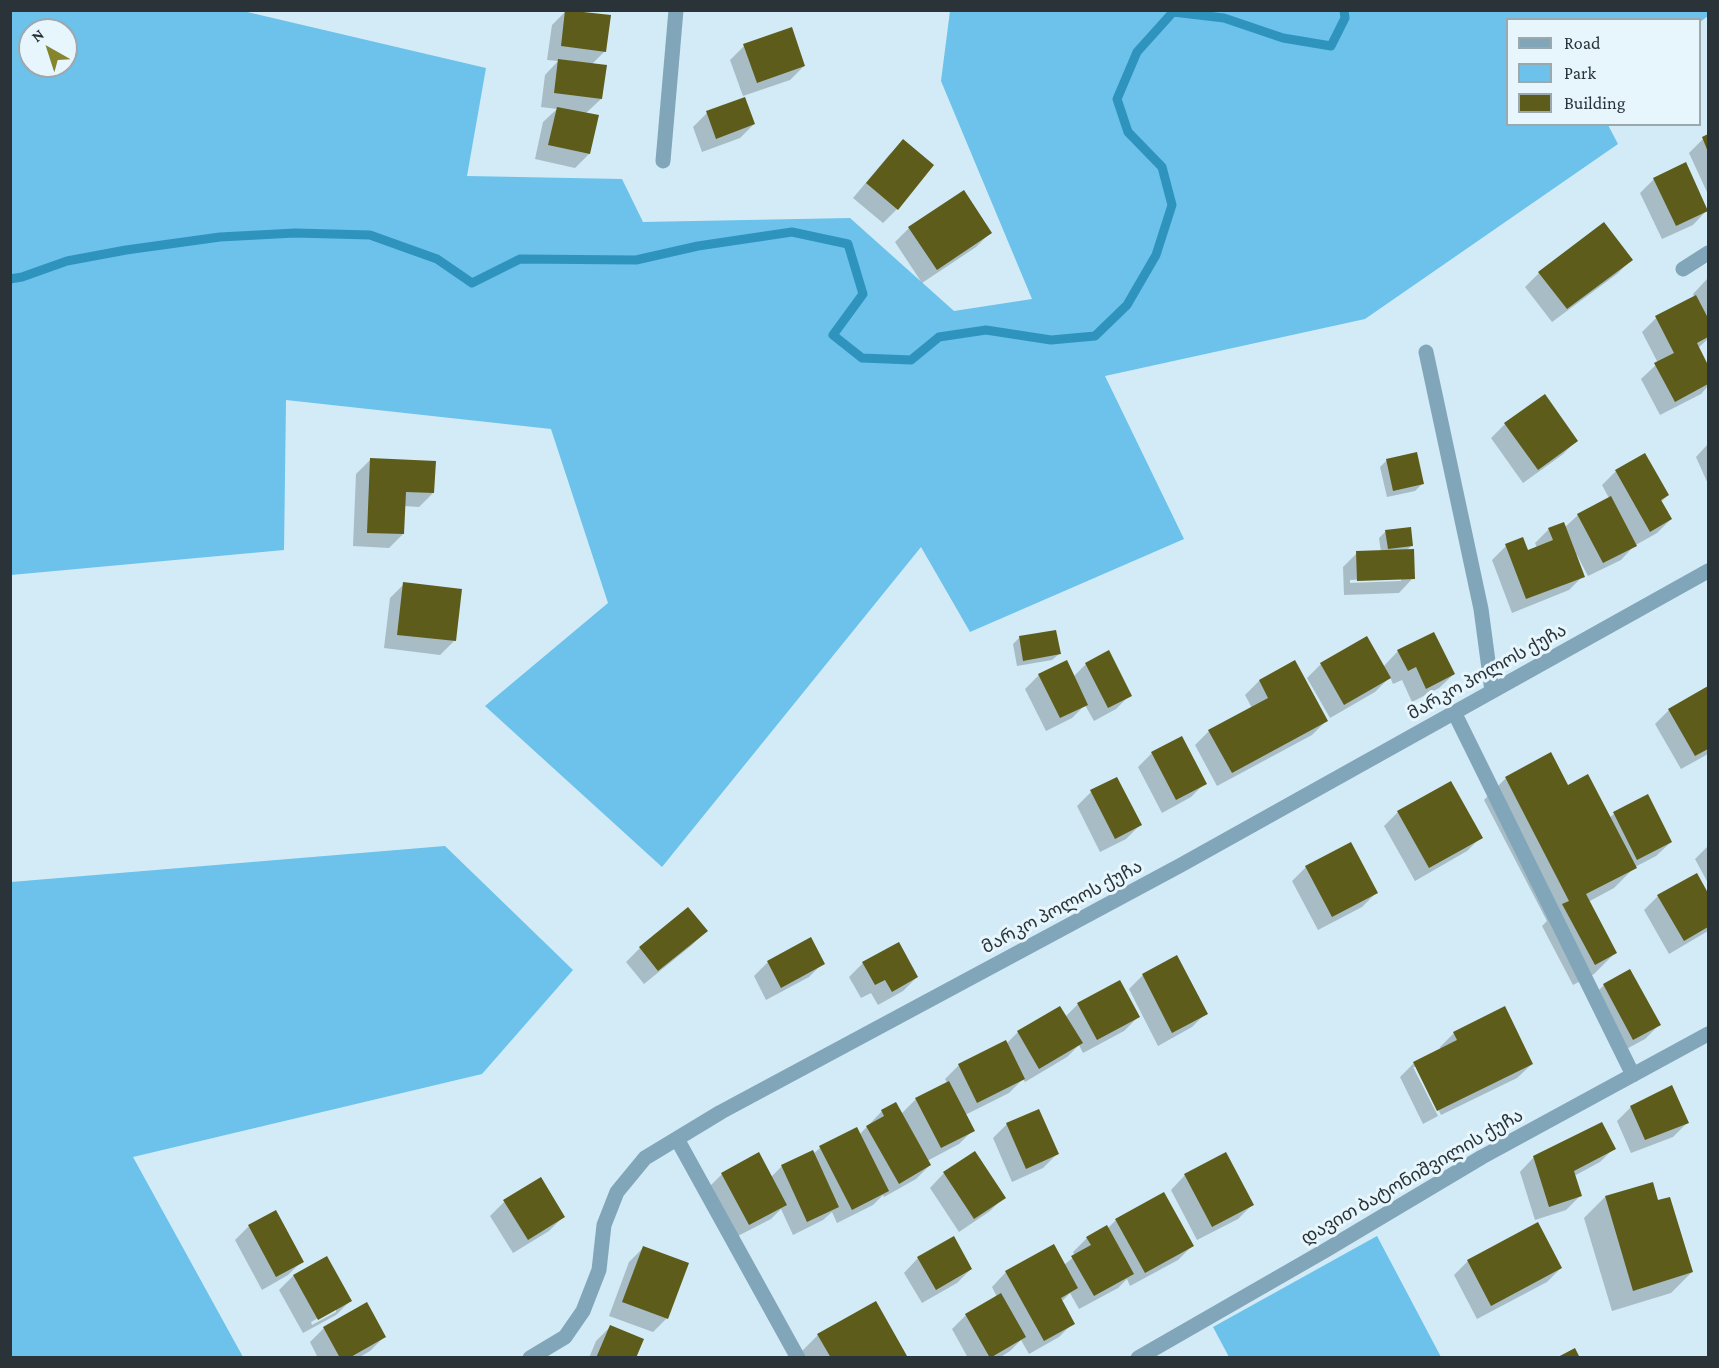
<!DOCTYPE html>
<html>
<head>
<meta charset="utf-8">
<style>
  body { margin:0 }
  #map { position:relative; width:1719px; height:1368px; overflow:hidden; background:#d2ebf7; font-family:"Crimson Pro",serif }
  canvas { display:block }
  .frame { position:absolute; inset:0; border:12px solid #2a3438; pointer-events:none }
  .legend { position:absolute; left:1506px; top:18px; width:195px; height:108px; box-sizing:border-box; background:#e7f6fd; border:2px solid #9ba8ae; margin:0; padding:8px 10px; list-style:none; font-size:18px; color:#2a3438 }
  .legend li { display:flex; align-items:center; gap:12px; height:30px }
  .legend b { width:30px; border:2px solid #9ba8ae }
  .north { position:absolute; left:18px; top:18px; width:60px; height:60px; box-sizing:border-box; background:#e7f6fd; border:2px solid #9ba8ae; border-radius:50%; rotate:321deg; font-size:16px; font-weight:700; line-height:24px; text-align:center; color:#2a3438 }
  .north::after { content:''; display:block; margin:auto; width:21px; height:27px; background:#85852e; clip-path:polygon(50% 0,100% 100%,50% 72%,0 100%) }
</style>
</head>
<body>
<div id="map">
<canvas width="1719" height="1368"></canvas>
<div class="frame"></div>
<ul class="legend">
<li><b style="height:8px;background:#81a6b9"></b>Road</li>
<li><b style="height:16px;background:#6cc2ea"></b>Park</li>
<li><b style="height:16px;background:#5d5c1a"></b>Building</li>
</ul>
<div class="north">N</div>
</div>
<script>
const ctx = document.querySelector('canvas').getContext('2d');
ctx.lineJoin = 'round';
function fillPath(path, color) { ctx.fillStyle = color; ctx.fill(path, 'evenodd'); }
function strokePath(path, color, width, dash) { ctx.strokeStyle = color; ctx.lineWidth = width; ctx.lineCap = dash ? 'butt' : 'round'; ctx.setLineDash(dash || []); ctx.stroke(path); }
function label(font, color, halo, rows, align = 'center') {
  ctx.font = font + ' "Crimson Pro","Noto Sans Georgian",serif'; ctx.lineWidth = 6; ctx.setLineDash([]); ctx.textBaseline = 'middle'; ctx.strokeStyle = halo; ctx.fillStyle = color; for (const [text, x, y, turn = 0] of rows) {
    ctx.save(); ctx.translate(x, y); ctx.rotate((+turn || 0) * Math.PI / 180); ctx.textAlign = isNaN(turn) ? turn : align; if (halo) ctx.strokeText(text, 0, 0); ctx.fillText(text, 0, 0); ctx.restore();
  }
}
fillPath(new Path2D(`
  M11 10 243 11 486 68 467 176 622 179 643 222 850 218 954 311 1032 299 941 81 950 11 1708 10V16L1700 22V20H1508V124L1608 125 1618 144 1365 319 1105 376 1184 539 970 632 921 547 662 867 485 706 608 603 551 429 286 400 284 550 11 575ZM30 30H66V66H30Z
  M445 846 573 970 482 1074 133 1157 243 1357H11V882Z
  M1377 1236 1441 1357H1229L1213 1327Z`), '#6cc2ea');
fillPath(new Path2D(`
  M566 11 605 51 591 65 601 99 585 114 589 154 575 168 535 159 543 122 557 109 541 107 545 75 558 61 547 60 552 25Z
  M744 46 804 66 790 80 743 96 754 124 740 138 702 152 693 127 707 113 744 99 730 60Z
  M1708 136V191L1707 192 1689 153 1703 139Z
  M903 141 897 209 883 223 853 198 889 155Z
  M1654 179 1707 210 1693 225 1662 239 1640 193Z
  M1603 224 1631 260 1617 274 1552 322 1525 287 1539 273Z
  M909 228 990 233 976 247 922 283 895 242Z
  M1708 278V339L1698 348 1708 368V386L1701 394 1660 415 1641 379 1658 363 1642 332 1656 318 1694 297 1693 294Z
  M1505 424 1576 441 1562 455 1523 483 1491 438Z
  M1708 444V484L1696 457Z
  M370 460 433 493 419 507 404 506 403 534 389 548 353 546 356 474Z
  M1387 460 1422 484 1415 491 1387 497 1380 467Z
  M1616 471 1668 495 1661 502 1671 519 1657 533 1634 546 1621 560 1588 576 1577 555H1575L1583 576 1569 590 1512 613 1492 560 1506 546 1527 552 1537 548 1535 543 1549 529 1564 528 1578 515 1609 498 1602 485Z
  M1386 531 1411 546 1406 551 1413 578 1399 593 1344 595 1343 567 1357 553 1381 552 1379 538ZM1401 578V581L1350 583V580Z
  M404 584 454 641 440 655 384 648 390 598Z
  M1020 637 1059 654 1052 660 1017 666 1013 644Z
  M1398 651 1454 674 1439 688 1412 702 1402 680 1393 684 1390 677 1375 692 1330 718 1307 678 1321 664 1383 667Z
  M1295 662 1326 721 1312 735 1217 786 1195 745 1209 731 1252 708 1245 695 1259 681Z
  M1086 664 1130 695 1116 709 1094 721 1085 705 1072 718 1046 731 1025 689 1039 675 1073 677Z
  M1707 688 1708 691V754L1681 769 1655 724 1669 710Z
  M1152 753 1205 783 1191 797 1162 813 1138 767Z
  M1551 755 1568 787 1609 818 1614 814 1671 842 1656 856 1635 867 1614 888 1588 902 1615 953 1594 974 1573 985 1542 926 1547 921 1484 800 1505 779Z
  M1091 792 1140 825 1126 839 1100 852 1077 806Z
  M1398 812 1481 837 1467 851 1415 881 1384 826Z
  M1708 846V883L1695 859Z
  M1306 867 1376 893 1362 907 1318 930 1292 881Z
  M1696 875 1708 896V931L1669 954 1644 910 1658 896Z
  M688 909 706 931 692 945 644 984 626 962 640 948Z
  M810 939 823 963 809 977 766 1000 754 976 768 962Z
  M863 963 917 977 903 991 878 1005 871 993 861 998 849 977Z
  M1143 975 1206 1013 1192 1027 1158 1046 1129 989Z
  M1604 985 1659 1025 1645 1039 1619 1053 1590 999Z
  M1078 1004 1138 1017 1124 1031 1083 1053 1079 1045 1067 1057 1025 1082 1023 1079 1009 1093 965 1115 973 1130 959 1144 927 1161 930 1165 916 1179 884 1197 883 1195 873 1205 837 1223 832 1212 823 1220 793 1235 781 1209 771 1219 734 1238 708 1188 722 1174 771 1177 782 1166 813 1154 820 1148 859 1135 882 1111 901 1114 916 1099 947 1083 945 1079 959 1065 1006 1044 1018 1032 1065 1017Z
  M1454 1033 1532 1064 1517 1078 1441 1115 1417 1067H1413L1438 1116 1423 1124 1400 1077 1414 1063 1441 1050 1440 1047Z
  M1631 1107 1687 1123 1673 1137 1631 1153 1617 1121Z
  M1007 1124 1057 1154 1043 1168 1012 1182 993 1138Z
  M1614 1148 1600 1162 1574 1176 1580 1196 1566 1210 1535 1220 1520 1172 1534 1157Z
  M974 1153 1004 1197 990 1211 959 1232 930 1188 944 1173Z
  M1185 1175 1252 1205 1238 1219 1197 1240 1171 1190Z
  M1605 1197 1692 1272 1671 1293 1612 1311 1584 1218Z
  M504 1202 563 1217 549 1231 513 1253 490 1216Z
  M1116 1220 1192 1246 1178 1260 1130 1286 1127 1279 1118 1288 1079 1309 1070 1293 1061 1302 1073 1323 1059 1337 1029 1354 1021 1340 1010 1351 999 1358H968L952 1329 966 1315 997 1297 992 1287 1006 1272 1053 1246 1064 1265 1075 1256 1073 1252 1087 1238 1108 1228Z
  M249 1226 302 1261 288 1275 262 1290 235 1240Z
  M643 1248 667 1318 653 1332 609 1316 629 1262Z
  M326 1258 350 1301 336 1315 303 1333 279 1290 293 1276ZM336 1308V1312L312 1325 311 1322Z
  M918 1258 971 1269 957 1283 922 1303 904 1273Z
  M1468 1261 1561 1268 1547 1282 1477 1319 1454 1275Z
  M610 1327 635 1358H589L596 1341Z
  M324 1328 384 1337 370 1351 358 1358H318L310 1342Z
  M818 1335 903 1358H798L797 1356Z`), '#0003');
strokePath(new Path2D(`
  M10 279 22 277 67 261 126 250 220 237 295 233 370 235 437 259 472 283 520 259 636 260 698 246 792 232 848 244 863 294 833 335 862 358 911 360 939 337 986 330 1051 340 1095 336 1127 305 1156 255 1172 205 1162 167 1128 132 1117 99 1137 52 1173 12 1224 18 1283 38 1331 46 1345 18 1344 10`), '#2f94bd', 9);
fillPath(new Path2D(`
  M565 10 611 15 606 52 561 46Z
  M792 27 805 66 757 83 743 44Z
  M558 59 607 65 602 99 554 93Z
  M745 97 755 124 716 139 706 111Z
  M557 107 599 115 590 154 548 145Z
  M1708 134V152L1702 137Z
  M903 139 934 165 898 210 866 183Z
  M1686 162 1708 211 1676 226 1653 178Z
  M964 190 992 233 937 270 908 227Z
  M1604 222 1633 260 1567 309 1538 272Z
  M1696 295 1708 318V337L1697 343 1708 365V384L1675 402 1654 363 1674 353 1655 316Z
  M1545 394 1578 441 1538 470 1504 423Z
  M1417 452 1424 484 1393 491 1386 459Z
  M1645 453 1669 495 1661 500 1672 519 1650 532 1615 470Z
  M370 458 436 461 434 493 406 492 404 534 367 533Z
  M1611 496 1637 546 1603 563 1577 514Z
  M1564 522 1585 577 1526 599 1505 544 1523 537 1528 550 1553 540 1548 528Z
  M1411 527 1413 546 1388 549 1385 530Z
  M1414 549 1415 579 1357 581 1356 551Z
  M403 582 462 589 456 641 397 635Z
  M1056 630 1061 654 1023 661 1019 636Z
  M1434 632 1455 674 1426 689 1416 667 1408 671 1397 650Z
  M1367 636 1391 678 1344 705 1320 663Z
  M1109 650 1132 696 1108 708 1085 663Z
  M1067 660 1088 705 1060 718 1038 674Z
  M1295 660 1328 721 1232 773 1208 730 1268 698 1259 680Z
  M1708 686V749L1695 756 1668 709Z
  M1182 736 1207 784 1176 800 1151 752Z
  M1551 752 1568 785 1588 774 1637 868 1586 894 1617 953 1595 965 1562 904 1569 901 1505 777Z
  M1117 777 1142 825 1115 839 1090 790Z
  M1451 781 1483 838 1429 868 1397 811Z
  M1648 794 1672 842 1637 860 1613 812Z
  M1351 842 1378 893 1332 917 1305 866Z
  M1697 873 1708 893V927L1684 941 1657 895Z
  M688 907 708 931 658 971 639 947Z
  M811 937 825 964 781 988 767 961Z
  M899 942 918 977 892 992 885 980 875 985 862 962Z
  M1177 955 1208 1014 1172 1033 1142 974Z
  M1630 969 1661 1025 1633 1040 1603 984Z
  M1120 980 1140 1017 1097 1040 1077 1003Z
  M1060 1006 1083 1043 1039 1069 1017 1031Z
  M1505 1006 1533 1064 1437 1111 1413 1062 1457 1040 1453 1032Z
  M1006 1040 1025 1079 977 1103 958 1064Z
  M949 1081 975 1131 941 1148 915 1098Z
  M1672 1085 1689 1123 1645 1140 1630 1106Z
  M896 1102 931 1165 899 1184 866 1126 884 1116 881 1110Z
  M1039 1109 1059 1154 1026 1169 1006 1123Z
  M1602 1122 1616 1149 1574 1171 1582 1196 1549 1207 1533 1156Z
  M857 1127 889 1191 852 1210 819 1146Z
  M813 1150 839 1207 807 1222 781 1165Z
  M975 1151 1006 1198 974 1219 943 1172Z
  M759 1152 787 1205 749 1225 721 1173Z
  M1226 1152 1254 1205 1212 1227 1184 1174Z
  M541 1177 565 1217 528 1240 503 1200Z
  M1653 1182 1658 1200 1670 1197 1693 1272 1633 1291 1605 1196Z
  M1164 1192 1194 1246 1145 1273 1115 1219Z
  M276 1210 304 1262 276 1277 248 1225Z
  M1538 1222 1562 1268 1491 1306 1467 1260Z
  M1107 1225 1134 1274 1094 1296 1071 1256 1091 1245 1086 1237Z
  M954 1236 972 1269 936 1290 917 1257Z
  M1054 1244 1078 1288 1061 1298 1075 1324 1044 1341 1005 1271Z
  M643 1246 689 1263 668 1319 622 1302Z
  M327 1256 352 1301 318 1320 293 1275Z
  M1001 1293 1026 1337 990 1358 965 1314Z
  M876 1301 907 1356 904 1358H831L817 1334Z
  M367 1302 386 1337 349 1358H340L323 1327Z
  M610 1325 644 1339 636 1358H596Z
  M1575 1348 1580 1358H1556Z`), '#5d5c1a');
strokePath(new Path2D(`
  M663 161 676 10
  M1683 269 1708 253
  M1426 352 1481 609 1492 691
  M1454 712 1633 1075
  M677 1139 798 1358
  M530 1358 565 1337 583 1311 599 1270 604 1225 617 1192 645 1158 721 1112 1181 865 1708 571
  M1138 1358 1326 1250 1482 1157 1708 1034`), '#81a6b9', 15);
label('18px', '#2a3438', '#e7f6fd', [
  ["მარკო პოლოს ქუჩა",1487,672,-29],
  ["მარკო პოლოს ქუჩა",1062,907,-28],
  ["დავით ბატონიშვილის ქუჩა",1412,1177,-30]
]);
</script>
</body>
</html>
